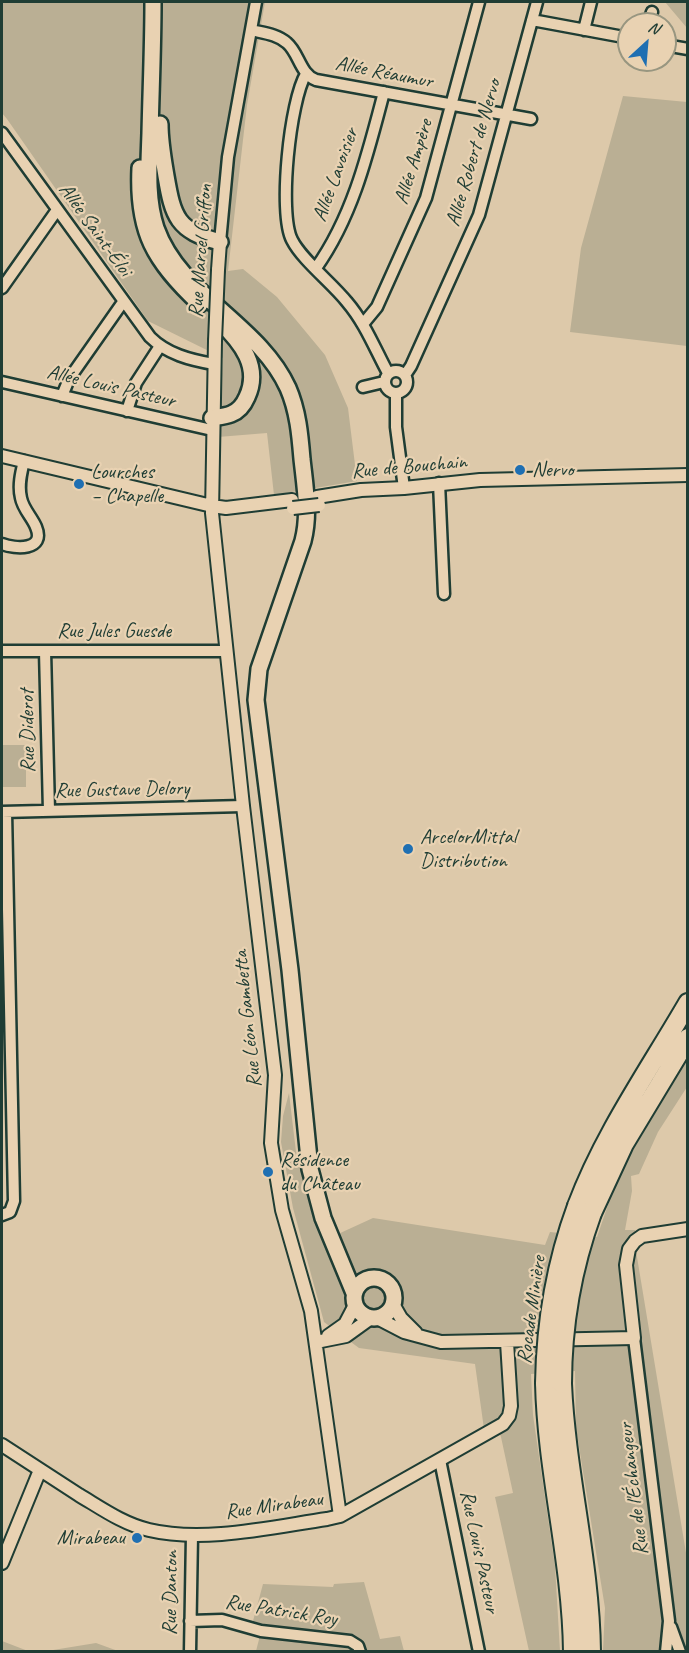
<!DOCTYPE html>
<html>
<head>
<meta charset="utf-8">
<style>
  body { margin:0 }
  #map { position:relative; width:689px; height:1653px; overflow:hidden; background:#ddc9aa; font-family:Caveat,sans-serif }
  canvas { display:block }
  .frame { position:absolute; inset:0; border:3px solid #1f3d34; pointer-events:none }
  .north { position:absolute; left:617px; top:12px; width:60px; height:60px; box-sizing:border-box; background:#e9d2b2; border:2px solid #989680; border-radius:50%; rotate:26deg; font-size:16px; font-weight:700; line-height:24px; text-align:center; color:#1f3d34 }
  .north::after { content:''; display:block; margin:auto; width:21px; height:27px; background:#1f6fb2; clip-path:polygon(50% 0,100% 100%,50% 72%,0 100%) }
</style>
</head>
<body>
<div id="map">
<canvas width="689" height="1653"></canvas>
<div class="frame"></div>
<div class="north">N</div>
</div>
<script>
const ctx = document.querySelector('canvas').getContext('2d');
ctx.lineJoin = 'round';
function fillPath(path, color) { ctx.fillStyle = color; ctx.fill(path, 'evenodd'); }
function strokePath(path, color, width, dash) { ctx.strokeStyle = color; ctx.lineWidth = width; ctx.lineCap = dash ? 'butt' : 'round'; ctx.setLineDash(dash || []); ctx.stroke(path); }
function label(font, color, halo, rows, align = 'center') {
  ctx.font = font + ' Caveat,sans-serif'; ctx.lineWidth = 4.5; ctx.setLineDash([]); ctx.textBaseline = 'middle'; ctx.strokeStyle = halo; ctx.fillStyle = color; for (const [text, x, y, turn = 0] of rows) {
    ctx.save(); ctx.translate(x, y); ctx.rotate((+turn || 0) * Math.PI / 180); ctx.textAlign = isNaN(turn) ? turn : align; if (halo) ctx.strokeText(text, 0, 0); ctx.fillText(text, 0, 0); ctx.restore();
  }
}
fillPath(new Path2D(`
  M2 2H265L247 105 228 271 243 269 277 297 325 355 348 408 357 481 274 495 267 433 218 437 223 358 148 321 7 119 2 113Z
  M665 2H687V28Z
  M623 96 687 102V346L570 332 581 248Z
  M2 745H26V787H2Z
  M687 1061V1087L658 1132 639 1174 631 1176 632 1191 625 1230H635L636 1251 687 1559V1651H603L605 1608 576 1428 575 1371 531 1374 533 1415 555 1566 560 1651H529L495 1497 513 1493 501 1437 496 1424 484 1429 475 1364 359 1348 324 1322 293 1208 281 1142 283 1116 289 1093 296 1152 314 1215 325 1240 373 1218 545 1245 550 1232 597 1237 611 1196 628 1158Z
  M364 1582 380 1639 400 1636 404 1651H256L263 1624 253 1621 263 1584 333 1587 334 1584Z
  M2 1641 28 1651H2Z
  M96 1643 118 1651H47Z`), '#baaf94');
const minor = new Path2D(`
  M532 20 629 38
  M648 24 652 12
  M251 30C263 33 277 34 287 43 299 53 300 74 316 80L531 119
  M584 30 591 2
  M665 45 688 49
  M306 74C290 100 278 213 292 240 302 260 332 283 347 302 365 323 375 349 388 373
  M2 133 150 337C167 354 190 360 214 364
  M220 242 228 157 256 2
  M316 268C353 216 368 153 384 92
  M2 288 57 210
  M363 324 377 307 426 198 479 2
  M385 382a11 11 0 1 1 22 0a11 11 0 1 1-22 0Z
  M405 375 411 366 479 215 537 2
  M2 382 212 430
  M363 387 384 382
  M396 393V427L404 488
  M62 396 69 379 123 302
  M127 411 136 383 160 346
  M439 483 444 594
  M2 544C15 549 46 551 36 527 32 517 23 509 21 498 18 486 21 473 24 461
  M2 651H226
  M45 651 49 811
  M2 812 243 806
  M2 1215 10 1212 14 1201 6 812
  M634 1338 669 1621 666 1652
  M440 1460 479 1652
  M190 1621 222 1620 261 1631 350 1641 358 1646 360 1652
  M671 1627 680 1652
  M190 1652 192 1535`);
const tertiary = new Path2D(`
  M218 270 220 242
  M215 341 212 513 243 806 275 1075 271 1143 282 1210 311 1311 340 1516
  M2 456 212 506 226 508 292 500
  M317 497 361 490 404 488 480 480 688 475
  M393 1304 401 1318 416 1333
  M377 1318 404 1332 441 1342 634 1338 626 1265 629 1249 635 1241 642 1236 688 1229
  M328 1336 345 1324 355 1305
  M316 1342 346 1336 371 1318
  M2 1445C27 1461 53 1478 79 1495 101 1508 123 1524 149 1530 204 1543 272 1527 327 1519L340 1516 503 1424 509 1416 511 1406 507 1342
  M2 1563 40 1470`);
const secondary = new Path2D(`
  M153 2C153 45 151 89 150 133 149 165 146 198 156 228 180 296 259 324 288 388 298 411 300 435 302 459 305 487 310 514 303 541L259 669 256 700 290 970 310 1169 323 1218 354 1293
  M160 124C160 142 163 158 166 176 173 217 177 231 220 242
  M140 168C137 232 154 261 200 304
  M212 418C218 417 226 416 231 414 239 411 244 404 247 397 261 367 241 342 220 322
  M354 1298a20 20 0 1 1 40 0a20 20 0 1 1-40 0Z`);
const motorway = new Path2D(`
  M577 1206C604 1134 649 1070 688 1003
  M592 1213 624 1144 688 1038
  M545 1383C547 1473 572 1561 573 1652
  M562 1384C566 1474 590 1561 591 1652`);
strokePath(minor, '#1f3d34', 15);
strokePath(tertiary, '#1f3d34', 16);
strokePath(secondary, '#1f3d34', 20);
strokePath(motorway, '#1f3d34', 22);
strokePath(minor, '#e9d2b2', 10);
strokePath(tertiary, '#e9d2b2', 12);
strokePath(secondary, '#e9d2b2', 15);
strokePath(motorway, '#e9d2b2', 18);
const tertiaryBridge = new Path2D(`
  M215 341 218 270
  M293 508 319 505`);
const motorwayBridge = new Path2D(`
  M545 1383C546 1322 556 1263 577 1206
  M562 1384C562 1326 572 1268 592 1213`);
strokePath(tertiaryBridge, '#1f3d34', 16, []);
strokePath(motorwayBridge, '#1f3d34', 22, []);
strokePath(tertiaryBridge, '#e9d2b2', 12);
strokePath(motorwayBridge, '#e9d2b2', 18);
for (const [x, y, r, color] of [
  [520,470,6,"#1f6fb2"],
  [79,484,6,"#1f6fb2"],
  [408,849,6,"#1f6fb2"],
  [268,1172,6,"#1f6fb2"],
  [137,1538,6,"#1f6fb2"]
]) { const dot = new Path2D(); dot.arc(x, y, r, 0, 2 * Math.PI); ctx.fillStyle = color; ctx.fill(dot); strokePath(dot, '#e9d2b2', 2); }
label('21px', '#1f3d34', '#e9d2b2', [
  ["Allée Réaumur",384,73,11],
  ["Allée Robert de Nervo",474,153,-74],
  ["Allée Ampère",414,162,-73],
  ["Allée Lavoisier",336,175,-70],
  ["Allée Saint-Éloi",95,230,54],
  ["Rue Marcel Griffon",201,251,-86],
  ["Allée Louis Pasteur",111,387,13],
  ["Rue de Bouchain",409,467,-5],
  ["Rue Jules Guesde",114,631],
  ["Rue Diderot",28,731,-91],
  ["Rue Gustave Delory",122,790,-1],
  ["Rue Léon Gambetta",248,1019,-96],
  ["Rocade Minière",532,1310,-82],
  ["Rue de l'Échangeur",634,1489,-97],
  ["Rue Mirabeau",274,1506,-8],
  ["Rue Louis Pasteur",479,1552,78],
  ["Rue Danton",171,1593,-89],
  ["Rue Patrick Roy",281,1611,9]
]);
label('21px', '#1f3d34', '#e9d2b2', [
  ["Nervo",532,470],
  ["Lourches",91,472],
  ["– Chapelle",91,496],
  ["ArcelorMittal",420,837],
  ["Distribution",420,861],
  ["Résidence",280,1160],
  ["du Château",280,1184],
  ["Mirabeau",125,1538,"right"]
], 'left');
</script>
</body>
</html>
